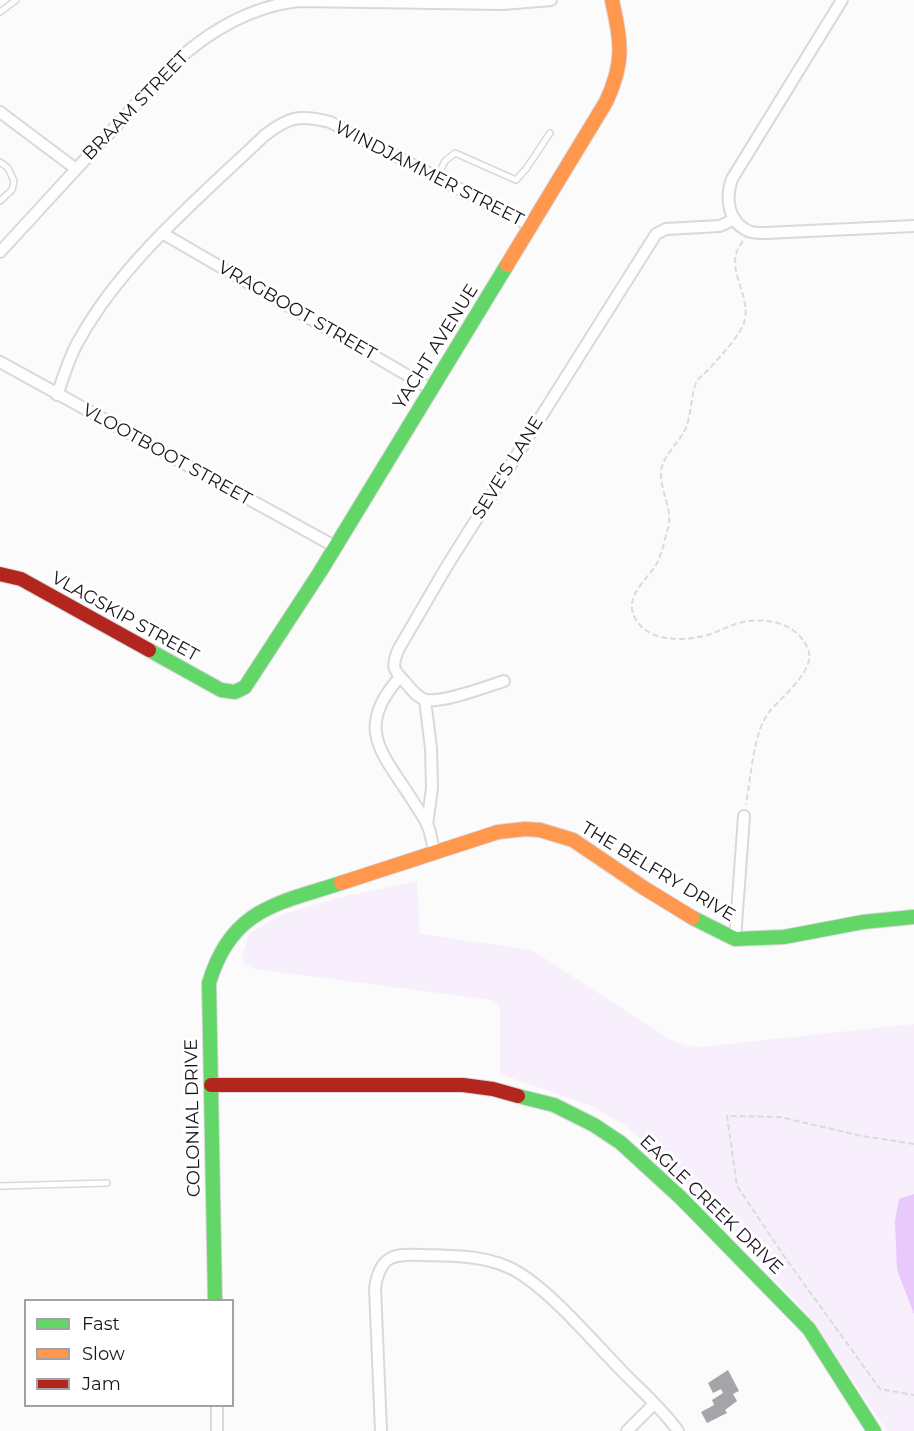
<!DOCTYPE html>
<html>
<head>
<meta charset="utf-8">
<style>
  body { margin:0 }
  #map { position:relative; width:914px; height:1431px; overflow:hidden; background:#fbfbfb; font-family:Montserrat,sans-serif }
  canvas { display:block }
  .legend { position:absolute; left:24px; top:1299px; width:210px; height:108px; box-sizing:border-box; background:#fff; border:2px solid #a3a1a5; margin:0; padding:8px 10px; list-style:none; font-size:18px; color:#1a131d }
  .legend li { display:flex; align-items:center; gap:12px; height:30px }
  .legend b { width:30px; border:2px solid #a3a1a5 }
</style>
</head>
<body>
<div id="map">
<canvas width="914" height="1431"></canvas>
<ul class="legend">
<li><b style="height:8px;background:#63d668"></b>Fast</li>
<li><b style="height:8px;background:#ff974d"></b>Slow</li>
<li><b style="height:8px;background:#b3261e"></b>Jam</li>
</ul>
</div>
<script>
const ctx = document.querySelector('canvas').getContext('2d');
ctx.lineJoin = 'round';
function fillPath(path, color) { ctx.fillStyle = color; ctx.fill(path, 'evenodd'); }
function strokePath(path, color, width, dash) { ctx.strokeStyle = color; ctx.lineWidth = width; ctx.lineCap = dash ? 'butt' : 'round'; ctx.setLineDash(dash || []); ctx.stroke(path); }
function label(font, color, halo, rows, align = 'center') {
  ctx.font = font + ' Montserrat,sans-serif'; ctx.lineWidth = 6; ctx.setLineDash([]); ctx.textBaseline = 'middle'; ctx.strokeStyle = halo; ctx.fillStyle = color; for (const [text, x, y, turn = 0] of rows) {
    ctx.save(); ctx.translate(x, y); ctx.rotate((+turn || 0) * Math.PI / 180); ctx.textAlign = isNaN(turn) ? turn : align; if (halo) ctx.strokeText(text, 0, 0); ctx.fillText(text, 0, 0); ctx.restore();
  }
}
fillPath(new Path2D(`
  M417 881 420 934 532 950 669 1039 684 1045 699 1047 914 1024V1431H887L808 1315 667 1164 626 1126 589 1105 500 1074V1008L492 1000 255 969 245 964 242 956 249 934 280 915 334 899Z`), '#f7effc');
fillPath(new Path2D(`
  M914 1194V1314L897 1270 895 1221 899 1199Z`), '#e9c8fc');
fillPath(new Path2D(`
  M728 1370 739 1391 733 1394 737 1401 725 1410 727 1413 707 1423 701 1412 714 1405 712 1400 723 1393 721 1389 713 1393 708 1383Z`), '#a7a4a9');
const lane = new Path2D(`
  M0 12 16 0
  M0 162 8 168 14 181 12 190 0 201
  M437 177 445 161 455 153 516 180 526 169 550 133
  M0 1186 107 1183`);
const street = new Path2D(`
  M842 0 732 179C725 199 728 224 751 232 755 233 762 233 766 233L914 226
  M0 112 76 169
  M162 233 431 389
  M0 252 171 66C206 33 249 7 298 1L503 4 551 0
  M0 362 334 546
  M57 395C64 376 69 357 79 340 123 261 199 198 264 136 288 117 299 114 330 122L531 226
  M400 677C351 731 386 756 416 806 420 812 425 819 428 826 431 834 432 844 435 853
  M504 681C486 687 443 703 426 700 418 698 411 689 405 682 392 669 392 666 398 650L447 566 656 234 666 229 720 226 735 219
  M425 700 431 748 432 788 427 825
  M735 939 744 816
  M217 1406V1431
  M381 1431 375 1288C380 1255 393 1254 423 1255 451 1256 481 1255 508 1267 544 1283 590 1338 619 1368 638 1388 662 1408 678 1431
  M627 1431 654 1404`);
const fast = new Path2D(`
  M149 650 221 690 235 692 245 687 320 572 507 265
  M693 918 735 939 784 937 863 922 913 917
  M518 1096 554 1105 594 1125 621 1143 681 1198 809 1329 874 1431
  M215 1300 209 983C231 909 276 904 341 883`);
const slow = new Path2D(`
  M507 265 606 102C625 61 621 43 612 0
  M341 883 498 832 525 829 540 830 573 840 644 888 693 918`);
const jam = new Path2D(`
  M0 574 21 579 149 650
  M211 1085H463L493 1089 518 1096`);
strokePath(lane, '#dbd7dd', 8);
strokePath(street, '#dbd7dd', 14);
strokePath(fast, '#dbd7dd', 16);
strokePath(slow, '#dbd7dd', 16);
strokePath(jam, '#dbd7dd', 16);
strokePath(new Path2D(`
  M743 241C722 266 750 291 745 319 742 334 719 358 708 370 704 374 698 378 696 383 690 399 692 416 684 432 677 445 660 458 661 475 661 493 673 509 668 528 665 539 662 553 657 563 648 580 623 596 635 618 648 642 680 641 704 636 717 633 729 625 743 622 767 617 797 623 808 649 817 670 781 697 769 712 753 733 751 778 746 804
  M914 1144 862 1136 780 1117 727 1116 737 1186 786 1259 880 1389 914 1395`), '#dbdbdb', 2, [6, 3]);
strokePath(lane, '#fefefe', 5);
strokePath(street, '#fefefe', 10);
strokePath(fast, '#63d668', 14);
strokePath(slow, '#ff974d', 14);
strokePath(jam, '#b3261e', 14);
label('18px', '#1a131d', '#fff', [
  ["BRAAM STREET",136,106,-46],
  ["WINDJAMMER STREET",429,174,27],
  ["VRAGBOOT STREET",297,311,30],
  ["YACHT AVENUE",436,347,-58],
  ["VLOOTBOOT STREET",167,455,29],
  ["SEVE'S LANE",508,468,-58],
  ["VLAGSKIP STREET",125,617,29],
  ["THE BELFRY DRIVE",658,872,31],
  ["COLONIAL DRIVE",193,1118,-91],
  ["EAGLE CREEK DRIVE",711,1205,44]
]);
</script>
</body>
</html>
